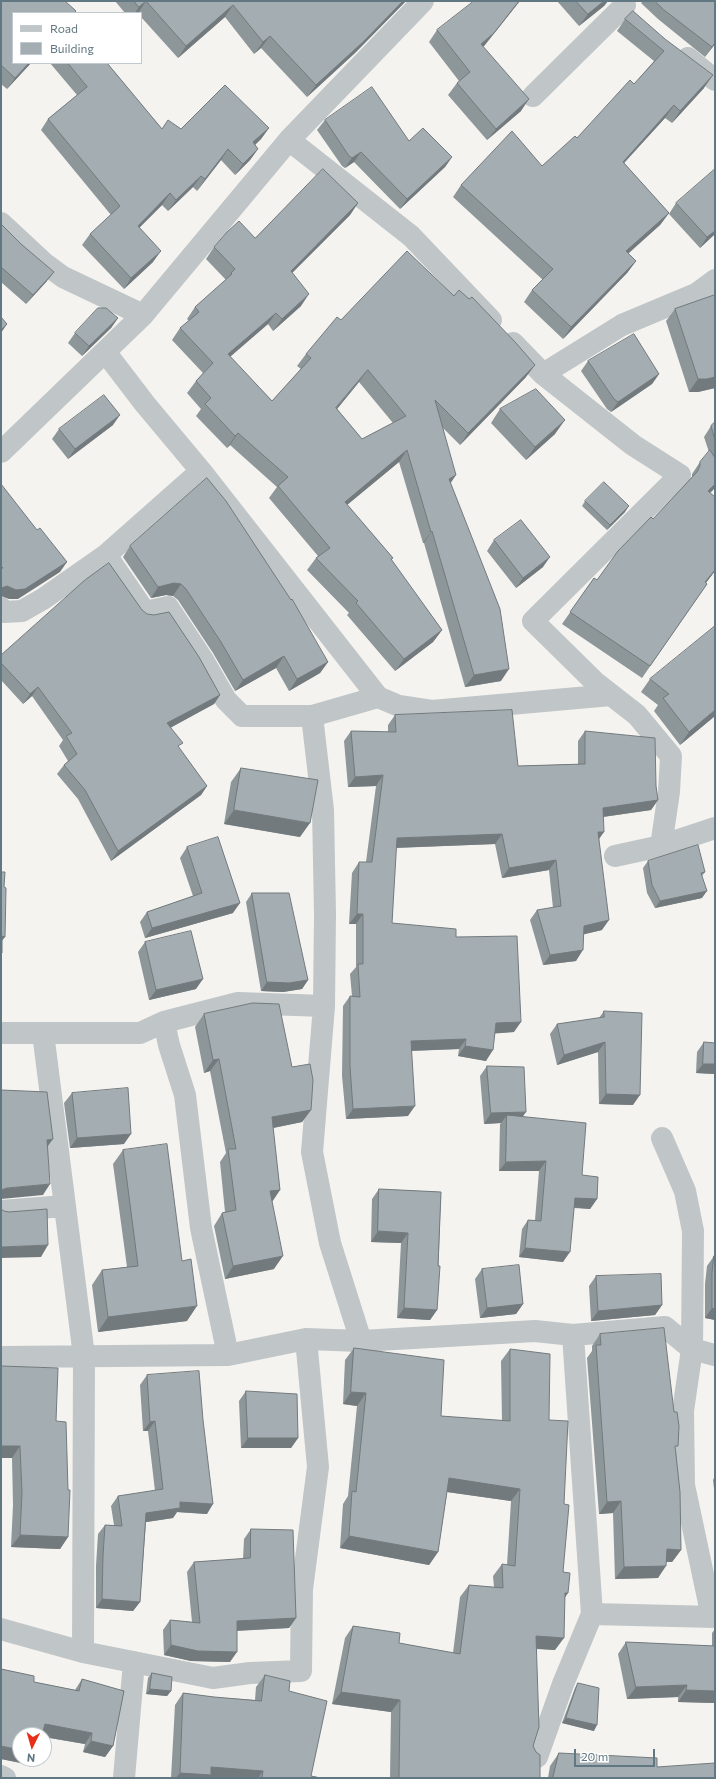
<!DOCTYPE html>
<html>
<head>
<meta charset="utf-8">
<style>
  body { margin:0 }
  #map { position:relative; width:716px; height:1779px; overflow:hidden; background:#f4f3ef; font-family:Commissioner,sans-serif }
  canvas { display:block }
  .frame { position:absolute; inset:0; border:2px solid #617781; pointer-events:none }
  .legend { position:absolute; left:12px; top:12px; width:130px; height:52px; box-sizing:border-box; background:#fff; border:1px solid #c0c9cd; margin:0; padding:5px 7px; list-style:none; font-size:12px; color:#617781 }
  .legend li { display:flex; align-items:center; gap:8px; height:20px }
  .legend b { width:20px; border:1px solid #c0c9cd }
  .north { position:absolute; left:12px; top:1727px; width:40px; height:40px; box-sizing:border-box; background:#fff; border:1px solid #c0c9cd; border-radius:50%; rotate:185deg; font-size:11px; font-weight:700; line-height:16px; text-align:center; color:#617781 }
  .north::after { content:''; display:block; margin:auto; width:14px; height:18px; background:#e92f1a; clip-path:polygon(50% 0,100% 100%,50% 72%,0 100%) }
  .scale { position:absolute; left:574px; top:1749px; width:81px; height:18px; box-sizing:border-box; border:2px solid #617781; border-top:0; padding-left:5px; font-size:12px; line-height:14px; white-space:nowrap; color:#617781; -webkit-text-stroke:3px #fff; paint-order:stroke }
</style>
</head>
<body>
<div id="map">
<canvas width="716" height="1779"></canvas>
<div class="frame"></div>
<ul class="legend">
<li><b style="height:5px;background:#c0c5c7"></b>Road</li>
<li><b style="height:11px;background:#a4aeb2"></b>Building</li>
</ul>
<div class="north">N</div>
<div class="scale">20 m</div>
</div>
<script>
const ctx = document.querySelector('canvas').getContext('2d');
ctx.lineJoin = 'round';
function strokePath(path, color, width, dash) { ctx.strokeStyle = color; ctx.lineWidth = width; ctx.lineCap = dash ? 'butt' : 'round'; ctx.setLineDash(dash || []); ctx.stroke(path); }
function fillPath(path, color) { ctx.fillStyle = color; ctx.fill(path, 'evenodd'); }
strokePath(new Path2D(`
  M688 58 715 80
  M533 96 625 5
  M289 140 411 236 491 320
  M1 223 44 263 63 277 143 315
  M513 343 543 374 633 445 680 475 533 621 596 683 637 715 671 756 669 792 661 846
  M106 353 145 404 201 471 378 697
  M543 374 622 325 696 294 715 280
  M1 452 143 315 289 140 423 1
  M106 555 145 612 168 607 203 660 226 700 242 716H312L378 697 399 706 432 711 611 695
  M1 608 4 612 22 611 43 599 106 555 201 471
  M312 716 323 810 325 914 324 1006 312 1152 330 1243 361 1341
  M615 856 661 846 715 828
  M164 1022 238 1003 324 1006
  M1 1033H140L164 1022 169 1045 185 1095 201 1228 228 1355
  M43 1033 84 1356 83 1652
  M662 1138 685 1191 693 1231 692 1349 683 1411 684 1485 712 1617
  M1 1211 64 1206
  M1 1357 228 1355 306 1339 361 1341 535 1331 573 1335 665 1327 692 1349 715 1355
  M592 1614 715 1617
  M1 1629 83 1652 213 1678 250 1673 301 1671 302 1589 318 1467 306 1339
  M537 1757 563 1684 592 1614 573 1335
  M1 1776 5 1778
  M124 1778 134 1662`), '#c0c5c7', 22);
fillPath(new Path2D(`
  M1 1 13 63H31L7 89 1 84Z
  M115 1H406L355 53 307 97 261 48 254 54 225 17 178 58 141 17V13H125Z
  M557 1H608L604 6 579 26Z
  M643 1H715V44L705 57 658 19 641 3Z
  M633 11 704 88 672 123 665 118 624 163 669 213 660 225 628 254 636 261 627 273 563 339 524 302 532 290 543 280 453 197 461 185 542 166 577 138 634 84 654 61 617 31 625 19Z
  M437 30 485 45 483 47 521 111 487 140 448 95 457 83 459 81 429 42Z
  M50 63H107L162 129H181L269 128 261 139 255 145 258 149 250 160 235 175 221 160 197 191 193 187 168 211 162 205 139 228 153 262 124 289 82 245 90 234 111 215 41 130 48 119 77 95Z
  M325 120 409 141 452 157 445 167 400 209 354 162 345 168 342 166 317 130Z
  M358 203 350 215 292 273 301 306 273 331 268 324 230 357 272 401 301 369 297 366 306 354 341 320 526 377 460 445 443 428 450 483 501 681 465 687 424 543H423L399 462 347 505 393 558 391 560 442 630 433 642 395 671 347 615 349 613 307 570 316 558 318 556 269 498 277 487 230 445 227 448 196 416 201 409 187 393 196 381 203 373 172 340 180 328 189 321 187 319 195 307 226 280 206 259 214 247 255 238ZM359 382 393 423 362 439 337 409Z
  M676 203 715 234 700 248 669 214Z
  M1 224 47 281 26 304 1 282Z
  M715 295V388L698 392H689L666 321 675 309Z
  M118 318 111 328 82 356 68 343 75 333Z
  M588 361 659 374 652 384 611 412 607 409 581 371Z
  M500 409 555 434 526 460 491 423Z
  M715 422V488L710 493 715 497V571L706 583 707 584 642 678 562 624 594 578 597 580 653 519 692 477V474L700 462 709 452 704 437 711 426Z
  M113 425 68 459 52 439 59 429Z
  M585 501 625 512 607 530 582 506Z
  M494 540 543 567 516 588 487 551Z
  M130 546 328 662 320 673 289 691 276 668 235 691 213 653 178 600 173 596 166 595 151 598 123 557Z
  M142 610 220 695 214 704 171 727 179 748 207 786 201 795 111 861 78 799 57 774 64 765 68 761 59 746 63 740 32 696 23 704 1 680V655Z
  M650 679 715 716 680 745 654 711 658 705 641 692Z
  M395 715 518 766 578 764V741L585 731 656 786 658 800 651 810 603 817 599 839 602 930 584 934 576 961 543 965 530 920 537 910 553 908 549 870 502 878 495 844 396 848 392 923 456 937 514 1032 495 1033 486 1061 458 1056 459 1049 412 1051 408 1116 346 1119 342 1076 343 1006 350 996H352L350 974 356 967V924H349L352 873 359 862H366L376 786 348 787 344 741 351 731 388 732V725Z
  M241 768 300 837 224 824 231 782Z
  M187 847 233 913 145 938 140 922 147 912 193 896 180 858Z
  M648 861 705 872 702 876V898L655 908 647 893 643 868Z
  M252 893 308 980 302 989 283 992 261 991 246 902Z
  M145 942 196 989 149 1000 138 952Z
  M604 1011 633 1105 599 1104 598 1052 557 1065 550 1034 557 1024 599 1018Z
  M204 1014 292 1067 311 1110 302 1122 273 1128 280 1190 272 1202 274 1269 225 1279 214 1226 222 1213 225 1212 220 1162 226 1153 210 1071 204 1073 195 1027Z
  M704 1042 715 1074 696 1073 697 1052Z
  M487 1066 523 1116 582 1175 597 1199 590 1209 574 1208 563 1262 519 1257 522 1229 528 1220H535L539 1171H499L500 1124 501 1123 484 1124 480 1076Z
  M72 1093 124 1144 70 1148 64 1103Z
  M123 1150 187 1321 98 1332 92 1285 102 1270 127 1267 113 1164Z
  M379 1189 441 1192 437 1310 430 1320 397 1318 401 1243 371 1242 372 1199Z
  M714 1256H715V1320L705 1318V1284L707 1266Z
  M482 1269 523 1304 516 1314 480 1318 475 1279Z
  M596 1276 662 1305 655 1315 591 1321 589 1286Z
  M600 1334 676 1450 681 1550 672 1562H666L658 1578 615 1579 613 1513 599 1514 587 1358 592 1351V1346Z
  M354 1348 441 1416 502 1421 501 1361 510 1349 549 1420 564 1504 563 1572 565 1598 555 1650 536 1649 533 1746 540 1778H390L391 1712 332 1704 345 1638 353 1626 399 1643 453 1653 460 1597 469 1585 494 1587 493 1576 502 1564 507 1565 511 1501 447 1492 438 1552 429 1565 340 1548 343 1504 348 1496 357 1406 343 1404 345 1360Z
  M147 1375 207 1514 177 1512 173 1518 146 1522 140 1602 133 1611 96 1608V1566L98 1534 105 1525H114L111 1506 118 1496 155 1491 148 1431H143L140 1385Z
  M246 1391 298 1438 291 1448H241L239 1401Z
  M56 1421 68 1537 60 1549 11 1547 13 1505 12 1458H1Z
  M715 1476V1497L713 1480Z
  M251 1529 296 1618 289 1628 237 1631 230 1662 191 1661 164 1655 163 1630 170 1620 192 1622 187 1572 194 1562 243 1559 244 1539Z
  M715 1629V1703L678 1702V1697L627 1699 618 1654 626 1642 712 1646V1633Z
  M1 1669 34 1676V1682L75 1690 82 1679 124 1691 113 1746 105 1757 83 1752 85 1744 44 1737V1735H20V1759H35L31 1765 1 1759Z
  M152 1673 171 1691 167 1696 146 1694 148 1678Z
  M265 1675 289 1691 311 1776 321 1778H171L175 1705 183 1693 214 1697 255 1700 256 1687Z
  M578 1683 594 1731 562 1723 575 1688Z
  M559 1753 657 1767 715 1778H548L550 1766Z`), '#8d9699');
fillPath(new Path2D(`
  M146 1 138 13H135L139 7Z
  M403 1H406L355 53 307 97 316 85Z
  M519 1H520L485 45 472 55 481 44Z
  M604 1H608L604 6 579 26 588 14Z
  M233 5 225 17 178 58 186 46Z
  M270 36 261 48 254 54 263 42Z
  M715 43V44L705 57 712 47Z
  M29 63H31L7 89 15 78Z
  M713 75 704 88 672 123 680 111Z
  M529 99 521 111 487 140 496 129Z
  M674 105 665 118 614 174 623 162Z
  M269 128 261 139 245 154 253 142Z
  M228 149 221 160 197 191 205 179Z
  M258 149 250 160 235 175 243 164Z
  M361 152 354 162 345 168 352 158Z
  M452 157 445 167 400 209 407 199Z
  M201 176 193 187 168 211 176 200Z
  M170 193 162 205 130 237 138 226Z
  M358 203 350 215 282 283 291 271Z
  M669 213 660 225 617 263 626 251Z
  M715 231V234L700 248 707 237Z
  M161 251 153 262 124 289 131 278Z
  M636 261 627 273 563 339 571 327Z
  M54 272 47 281 26 304 33 295Z
  M309 294 301 306 273 331 282 319Z
  M276 313 268 324 219 366 228 354Z
  M118 318 111 328 82 356 89 346Z
  M7 324 1 333V330Z
  M535 365 526 377 460 445 468 433Z
  M368 370 359 382 328 420 336 408Z
  M659 374 652 384 611 412 618 402Z
  M715 377V388L698 392H689L698 379Z
  M120 415 113 425 68 459 75 449Z
  M565 420 555 434 526 460 535 447Z
  M238 433 230 445 227 448 235 436Z
  M407 450 399 462 336 514 345 502Z
  M456 475 448 487 449 479Z
  M715 484V488L699 503 708 491Z
  M629 506 625 512 607 530 610 525Z
  M432 531 424 543H423L431 532Z
  M550 557 543 567 516 588 523 578Z
  M67 562 60 572 18 599H9L1 596V588Z
  M715 570V571L697 594 705 582Z
  M174 583 181 584 173 596 166 595 151 598 158 587Z
  M442 630 433 642 395 671 404 659Z
  M284 656 276 668 235 691 243 680Z
  M328 662 320 673 289 691 297 679Z
  M509 669 501 681 465 687 474 675Z
  M38 687 32 696 23 704 30 694Z
  M220 695 214 704 161 733 167 723Z
  M715 710V716L680 745 689 732Z
  M383 775 376 786 348 787 355 777Z
  M207 786 201 795 111 861 118 851Z
  M658 800 651 810 595 818 603 808Z
  M234 810 310 823 300 837 224 824Z
  M598 832H604L597 842Z
  M502 834 495 844 390 848 397 838Z
  M556 860 549 870 502 878 509 868Z
  M707 891 702 898 655 908 660 901Z
  M240 903 233 913 145 938 152 928Z
  M357 914H363L356 924H349Z
  M609 920 602 930 577 936 584 926Z
  M2 936 5 937 1 942Z
  M583 950 576 961 543 965 550 955Z
  M203 979 196 989 149 1000 156 990Z
  M308 980 302 989 283 992 261 991 267 982Z
  M521 1022 514 1032 489 1034 496 1023Z
  M466 1039 459 1049 404 1051 411 1041Z
  M605 1042 598 1052 557 1065 564 1055Z
  M465 1046 493 1050 486 1061 458 1056Z
  M219 1059 210 1071 204 1073 213 1060Z
  M703 1064H715V1074L696 1073Z
  M606 1094 640 1095 633 1105 599 1104Z
  M415 1106 408 1116 346 1119 353 1109Z
  M311 1110 302 1122 263 1130 272 1117Z
  M526 1112 519 1122 507 1115 501 1123 484 1124 491 1113Z
  M131 1134 124 1144 70 1148 77 1138Z
  M53 1139 45 1150 47 1140Z
  M546 1161 539 1171H499L506 1162Z
  M50 1184 43 1195 1 1199V1190L7 1188Z
  M280 1190 271 1203 270 1191Z
  M575 1198 597 1199 590 1209 569 1207Z
  M378 1231 408 1233 401 1243 371 1242Z
  M48 1245 41 1257 1 1258V1247Z
  M525 1248 570 1252 563 1262 519 1257Z
  M283 1256 274 1269 225 1279 233 1266Z
  M523 1304 516 1314 480 1318 487 1308Z
  M662 1305 655 1315 591 1321 598 1311Z
  M197 1306 187 1321 98 1332 108 1317Z
  M404 1308 437 1310 430 1320 397 1318Z
  M712 1308 715 1309V1320L705 1318Z
  M351 1392 366 1393 357 1406 343 1404Z
  M155 1421 148 1431H143L150 1422Z
  M248 1438H298L291 1448H241Z
  M1 1446H20L12 1458H1Z
  M449 1478 520 1489 511 1501 440 1491Z
  M621 1501 613 1513 599 1514 607 1502Z
  M180 1502 213 1504 207 1514 177 1512 173 1518 140 1523 146 1513Z
  M20 1535 68 1537 60 1549 11 1547Z
  M349 1536 438 1552 429 1565 340 1548Z
  M667 1549 681 1550 672 1562H658Z
  M666 1566 658 1578 615 1579 624 1567Z
  M565 1593H568L560 1605Z
  M102 1599 140 1602 133 1611 96 1608Z
  M296 1618 289 1628 230 1631 237 1621Z
  M536 1636 564 1638 555 1650 527 1648Z
  M171 1645 237 1652 230 1662 191 1661 164 1655Z
  M687 1685 678 1697 627 1699 636 1687Z
  M150 1689 171 1691 167 1696 146 1694Z
  M686 1690 715 1691V1703L678 1702Z
  M341 1692 400 1700 391 1712 332 1704Z
  M566 1718 597 1725 594 1731 562 1723Z
  M45 1724 92 1733 85 1744 44 1737V1735H37Z
  M91 1741 113 1746 105 1757 83 1752Z
  M1 1746 20 1750V1759H35L31 1765 1 1759Z
  M211 1767 263 1771 258 1778H176L180 1773Z`), '#737a7d');
const building = new Path2D(`
  M1 1H65L76 11 74 13H13V63H29L15 78 1 65Z
  M134 1H403L364 41 316 85 270 36 263 42 233 5 186 46 146 1 139 7Z
  M474 1H519L494 33 481 44 529 99 496 129 457 83 470 72 437 30Z
  M576 1H604L588 14Z
  M655 1H715V43L712 47 664 10Z
  M633 11 665 39 713 75 680 111 674 105 623 162 669 213 626 251 636 261 571 327 532 290 553 269 461 185 512 131 542 166 575 136 577 138 630 80 634 84 664 51 625 19Z
  M68 63H107L162 129 168 120 181 129 225 85 269 128 253 142 258 149 243 164 228 149 205 179 201 176 176 200 170 193 138 226 161 251 131 278 90 234 120 206 48 119 87 87Z
  M372 87 409 141 423 128 452 157 407 199 361 152 352 158 349 156 325 120Z
  M323 169 358 203 291 271 309 294 282 319 276 313 228 354 272 401 311 358 306 354 337 317 341 320 407 251 454 296 459 290 469 299 472 297 516 343 535 365 468 433 435 400 456 475 449 479 500 609 509 669 474 675 432 531 431 532 407 450 345 502 393 558 391 559 442 630 404 659 356 603 358 601 316 558 330 548 278 486 288 477 238 433 235 436 205 404 211 398 196 381 213 363 180 328 199 312 195 307 232 274 231 273 235 269 214 247 227 232 239 221 255 238ZM368 370 406 416 362 439 336 408Z
  M715 169V231L707 237 676 203Z
  M1 224 21 244 54 272 33 295 1 267Z
  M715 295V377L707 379H698L675 309Z
  M98 308H106L118 318 89 346 75 333Z
  M1 317 7 324 1 330Z
  M634 334 659 374 618 402 614 399 588 361Z
  M536 389 565 420 535 447 500 409Z
  M104 395 120 415 75 449 59 429Z
  M715 422V440L711 426Z
  M710 450 715 458V484L708 491 715 497V570L705 582 707 584 650 666 570 612 594 578 597 580 618 551 651 517 653 519 697 472 700 466V462Z
  M207 478 226 501 291 600 292 599 328 662 297 679 284 656 243 680 221 642 186 589 181 584 174 583 158 587 130 546Z
  M604 482 629 506 610 525 585 501Z
  M1 484 37 530 40 528 67 562 25 589 16 590 7 586 1 588V569L3 568 1 566Z
  M521 520 550 557 523 578 494 540Z
  M109 563 142 610 147 614 154 615 169 612 199 657 220 695 167 723 183 743 178 746 207 786 118 851 85 790 64 765 77 754 66 736 72 733 38 687 30 694 1 663V655L85 580Z
  M715 626V710L689 732 663 698 669 694 650 679Z
  M512 710 518 766 585 764V731L655 738 656 786 658 800 603 808 604 832H598L609 920 584 926 583 950 550 955 537 910 561 906 556 860 509 868 502 834 397 838 392 923 456 929V937L517 936 521 1022 496 1023 493 1050 465 1046 466 1039 411 1041 415 1106 353 1109 350 1066V996L360 997 358 964H363V914H357L359 862H372L383 775 355 777 351 731 396 732 395 715Z
  M241 768 318 780 310 823 234 810Z
  M218 837 240 903 152 928 147 912 202 893 187 847Z
  M698 845 705 872 701 873 707 891 660 901 652 885 648 861Z
  M1 872H5L4 887 6 888 5 937 2 936V953H1Z
  M252 893H289L308 980 289 983 267 982Z
  M191 931 203 979 156 990 145 942Z
  M253 1003 279 1004 292 1067 310 1064 313 1080 311 1110 272 1117 280 1190 270 1191 283 1256 233 1266 222 1213 236 1210 228 1149H236L219 1059 213 1060 204 1014Z
  M604 1011 642 1013 640 1095 606 1094 605 1042 564 1055 557 1024 604 1017Z
  M704 1042 715 1043V1064H703Z
  M487 1066 524 1067 526 1112 491 1113Z
  M128 1088 131 1134 77 1138 72 1093Z
  M1 1090 47 1092 53 1139 47 1140 50 1184 7 1188 1 1190Z
  M507 1115 586 1123 582 1175 598 1177 597 1199 575 1198 570 1252 525 1248 528 1220 541 1221 546 1161 506 1162Z
  M167 1144 182 1261 191 1259 197 1306 108 1317 102 1270 138 1266 123 1150Z
  M379 1189 441 1192 438 1266H440L437 1310 404 1308 408 1233 378 1231Z
  M1 1209 4 1211 9 1212 47 1209 48 1245 1 1247Z
  M714 1256H715V1309L712 1308V1274Z
  M519 1265 523 1304 487 1308 482 1269Z
  M661 1274 662 1305 598 1311 596 1276Z
  M664 1328 674 1412H677L679 1426 678 1446H675L680 1492 681 1550 667 1549 666 1566 624 1567 621 1501 607 1502 596 1345H601L600 1334Z
  M354 1348 444 1360 441 1416 510 1421V1349L550 1354 549 1420 568 1421 564 1504 569 1505 563 1572 570 1573 568 1593H565L564 1638 536 1636 539 1727 533 1746 536 1752 540 1755V1778H399L400 1700 341 1692 353 1626 400 1633 399 1643 460 1654 469 1585 503 1588 502 1564 515 1566 520 1489 449 1478 438 1552 349 1536 352 1491 356 1492 366 1393 351 1392Z
  M1 1366 58 1368 56 1421 66 1422 68 1490H70L68 1537 20 1535 22 1493 20 1446H1Z
  M199 1371 203 1420 213 1504 180 1502V1508L146 1513 140 1602 102 1599 103 1556 105 1525 122 1526 118 1496 163 1489 155 1421 150 1422 147 1375Z
  M246 1391 297 1394 298 1438H248Z
  M251 1529 293 1530 296 1618 237 1621V1652L198 1651 171 1645 170 1620 200 1623 194 1562 250 1558Z
  M626 1642 715 1646V1691L686 1690 687 1685 636 1687Z
  M1 1669 34 1676V1682L79 1691 82 1679 124 1691 113 1746 91 1741 92 1733 45 1724 42 1735H20V1750L1 1746Z
  M152 1673 172 1677 171 1691 150 1689Z
  M265 1675 290 1681 289 1691 327 1701 311 1776 321 1778H262L263 1771 211 1767V1775L180 1773 183 1693 214 1697 261 1701Z
  M578 1683 599 1688 597 1725 566 1718Z
  M559 1753 657 1758V1767L715 1763V1778H553Z`);
fillPath(building, '#a4aeb2');
strokePath(building, '#737a7d', 1);
</script>
</body>
</html>
